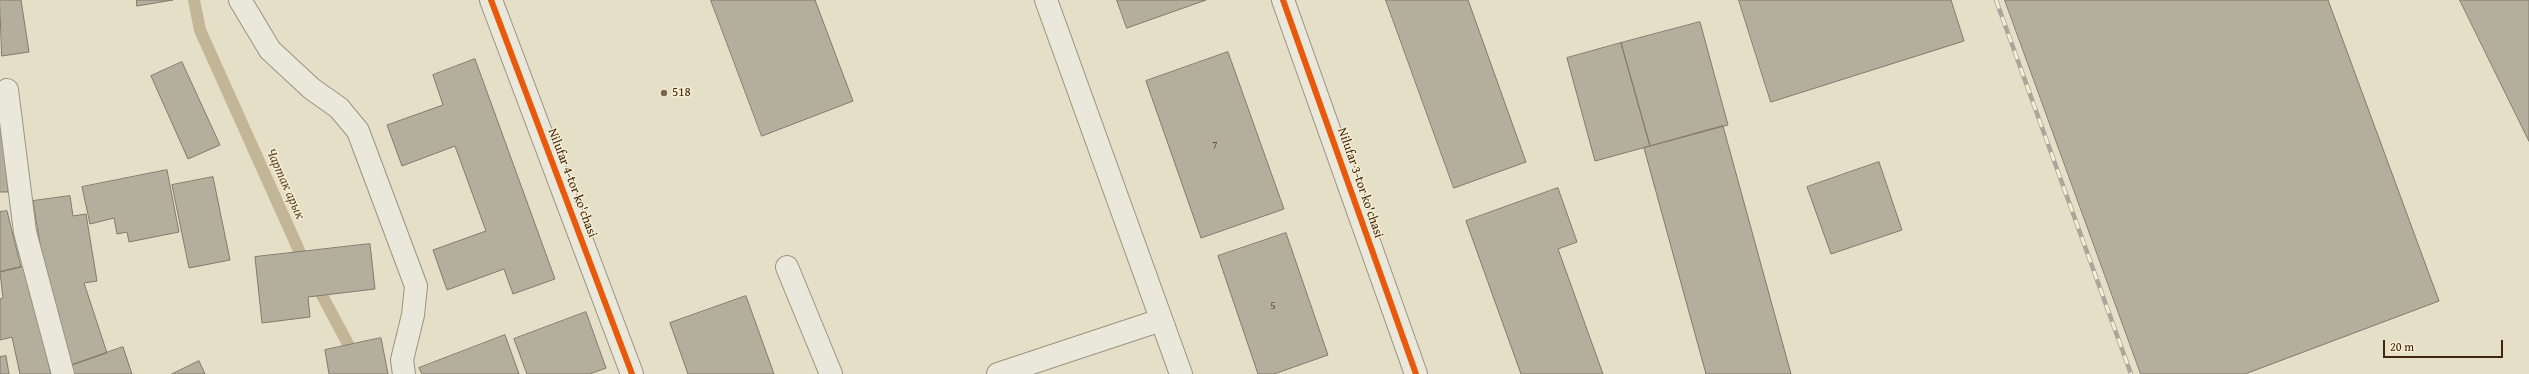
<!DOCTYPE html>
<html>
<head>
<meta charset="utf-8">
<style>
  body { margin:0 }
  #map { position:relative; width:2529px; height:374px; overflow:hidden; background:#e5dfc8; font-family:"Gentium Book Plus",serif }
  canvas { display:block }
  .scale { position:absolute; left:2383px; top:340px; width:120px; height:18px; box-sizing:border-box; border:2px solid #41250f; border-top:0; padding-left:5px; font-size:12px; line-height:14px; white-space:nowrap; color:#41250f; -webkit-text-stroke:3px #f6eed3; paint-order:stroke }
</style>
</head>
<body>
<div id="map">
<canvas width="2529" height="374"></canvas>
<div class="scale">20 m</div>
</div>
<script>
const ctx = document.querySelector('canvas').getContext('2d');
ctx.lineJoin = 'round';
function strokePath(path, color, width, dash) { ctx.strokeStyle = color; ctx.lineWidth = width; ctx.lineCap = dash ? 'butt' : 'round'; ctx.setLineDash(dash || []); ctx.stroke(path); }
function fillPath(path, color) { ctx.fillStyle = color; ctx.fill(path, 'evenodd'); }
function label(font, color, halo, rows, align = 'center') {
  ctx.font = font + ' "Gentium Book Plus",serif'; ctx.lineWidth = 3; ctx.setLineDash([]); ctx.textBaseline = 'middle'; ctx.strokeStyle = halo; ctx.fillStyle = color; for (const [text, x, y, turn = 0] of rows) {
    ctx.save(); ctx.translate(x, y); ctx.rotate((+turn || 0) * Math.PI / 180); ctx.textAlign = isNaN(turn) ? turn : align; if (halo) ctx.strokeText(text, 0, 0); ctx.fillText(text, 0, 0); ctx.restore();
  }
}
strokePath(new Path2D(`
  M194 0 200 30 306 266
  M315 282 364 374`), '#c3b696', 12);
const building = new Path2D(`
  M0 0H21L29 52 2 56Z
  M137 0H173L137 6Z
  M711 0H815L853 101 762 136Z
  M1117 0H1206L1127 28Z
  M1386 0H1468L1526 162 1454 188Z
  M1739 0H1951L1964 41 1771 102Z
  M2005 0H2328L2439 301 2245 374H2141Z
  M2460 0H2529V141Z
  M1700 22 1728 125 1650 146 1621 43Z
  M1621 43 1650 146 1595 161 1567 58Z
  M1228 52 1284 209 1201 238 1146 81Z
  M475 59 555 279 513 294 504 269 447 290 433 250 486 231 455 146 402 166 387 125 443 105 433 75Z
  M182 62 220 145 188 159 151 76Z
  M1723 126 1791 374H1706L1644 148Z
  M0 133H5L8 192H0Z
  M1879 162 1902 230 1831 254 1807 187Z
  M167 170 179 232 129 242 127 232 117 234 114 218 90 224 82 187Z
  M213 177 230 260 189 268 172 185Z
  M1558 188 1577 242 1558 249 1603 374H1521L1466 221Z
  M70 196 73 216 86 214 97 281 84 283 107 353 69 366 47 287 33 201Z
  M7 211 21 267 0 272V212Z
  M1286 233 1328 355 1274 374H1258L1218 256Z
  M370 244 375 289 308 297 310 317 262 323 255 257Z
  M25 266 51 374H20L12 337 0 340V299L3 298 0 272Z
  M746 296 774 374H688L670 323Z
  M586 312 606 368 590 374H527L514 339Z
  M505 335 519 374H422L419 368Z
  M381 338 388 374H329L325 350Z
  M123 347 132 374H72L69 366Z
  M6 356 9 374H0V357Z
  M199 361 205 374H172Z`);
fillPath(building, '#b4ae9d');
strokePath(building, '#827a6b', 1);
const service = new Path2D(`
  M240 0 270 50 312 89 339 108 358 131 416 286 413 315 402 360 404 374
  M1046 0 1181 374
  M7 90 25 232 63 374
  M787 267 831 374
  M998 374 1161 320`);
const minor = new Path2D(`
  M491 0 632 374
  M1283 0 1416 374`);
strokePath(service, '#9a9383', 24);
strokePath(minor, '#9a9383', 24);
strokePath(service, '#eae7db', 22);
strokePath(minor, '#eae7db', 22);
const rail = new Path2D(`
  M1996 0 2131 374`);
strokePath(rail, '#aba59a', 4.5);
strokePath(rail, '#f6eed3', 3, [9]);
strokePath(new Path2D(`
  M491 0 632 374
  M1283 0 1416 374`), '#e8590c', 6);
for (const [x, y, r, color] of [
  [664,93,4,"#7a6650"]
]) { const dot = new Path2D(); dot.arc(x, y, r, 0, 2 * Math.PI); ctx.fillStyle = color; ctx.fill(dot); strokePath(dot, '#f6eed3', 1.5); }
label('11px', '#5e4732', null, [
  ["7",1215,145],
  ["5",1273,306]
]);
label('13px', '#41250f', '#f6eed3', [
  ["518",672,93]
], 'left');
label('13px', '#41250f', '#f6eed3', [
  ["Nilufar 4-tor ko'chasi",572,183,69],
  ["Nilufar 3-tor ko'chasi",1360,183,71]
]);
label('italic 14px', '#644b31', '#f6eed3', [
  ["Чартак арык",285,184,66]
]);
</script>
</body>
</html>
